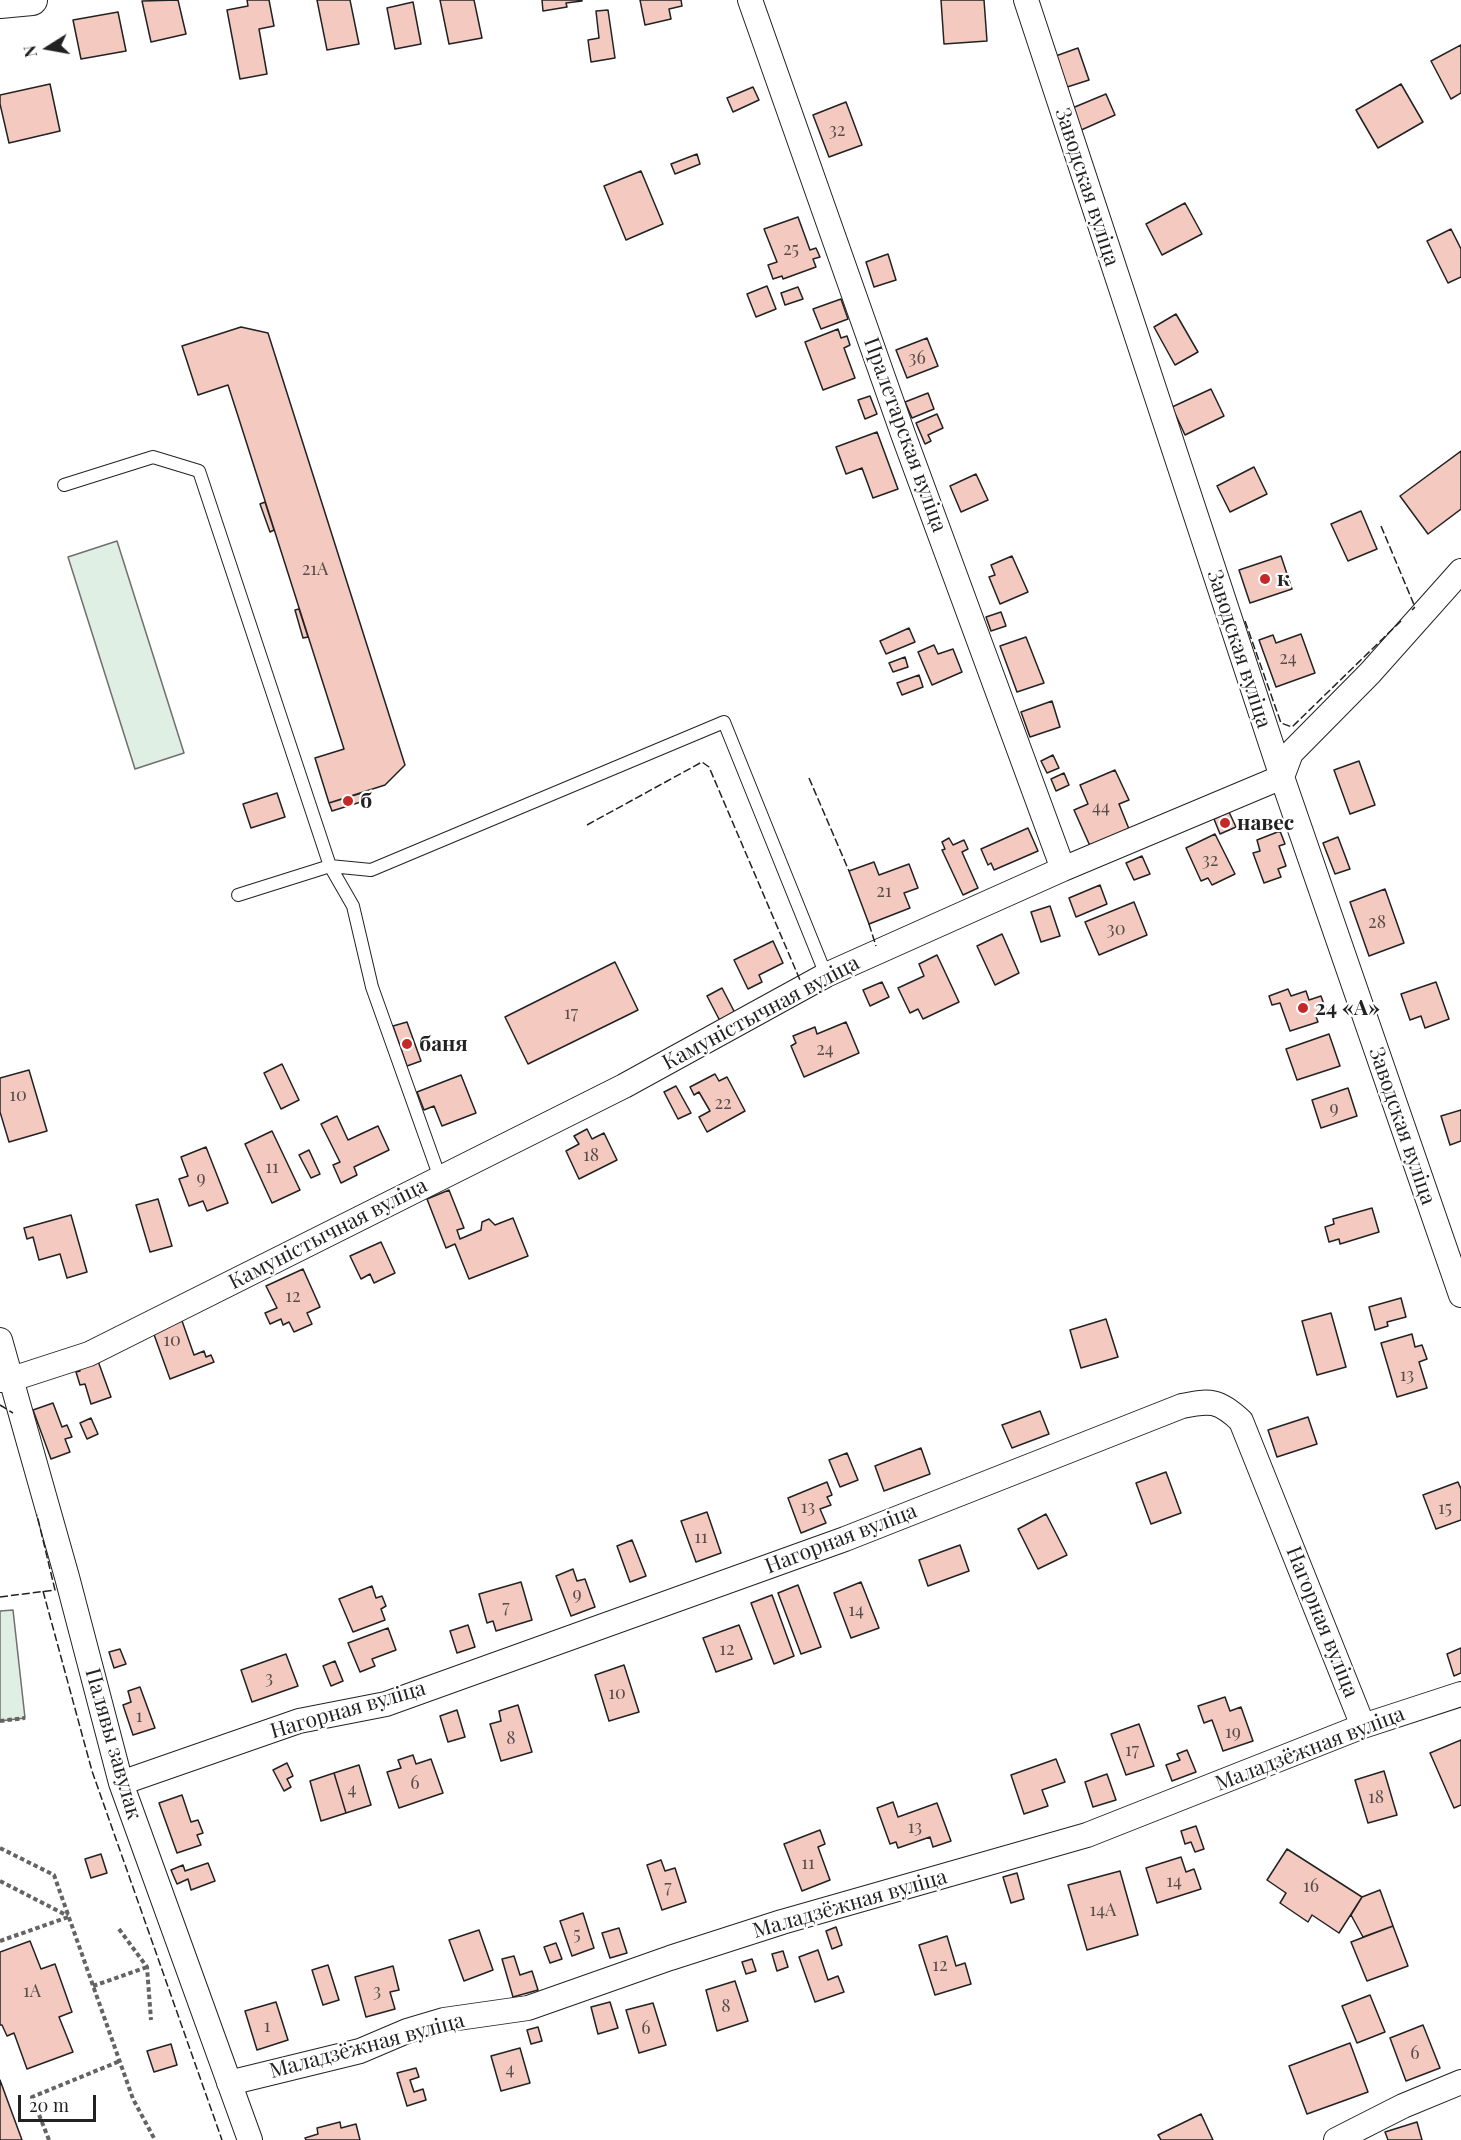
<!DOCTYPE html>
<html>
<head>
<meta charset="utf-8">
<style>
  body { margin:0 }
  #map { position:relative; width:1461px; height:2140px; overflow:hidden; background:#fff; font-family:"Playfair Display",serif }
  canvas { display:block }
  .north { position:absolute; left:18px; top:18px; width:60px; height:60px; -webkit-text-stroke:4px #fff; paint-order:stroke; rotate:259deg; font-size:16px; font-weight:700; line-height:24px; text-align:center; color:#222 }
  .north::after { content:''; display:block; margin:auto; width:21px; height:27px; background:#222; clip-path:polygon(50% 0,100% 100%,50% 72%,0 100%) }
  .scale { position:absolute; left:18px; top:2095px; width:78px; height:27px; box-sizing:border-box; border:3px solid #222; border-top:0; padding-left:8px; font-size:18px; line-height:21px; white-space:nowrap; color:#222; -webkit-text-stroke:4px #fff; paint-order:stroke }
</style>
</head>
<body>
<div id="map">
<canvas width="1461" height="2140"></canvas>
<div class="north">N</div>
<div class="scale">20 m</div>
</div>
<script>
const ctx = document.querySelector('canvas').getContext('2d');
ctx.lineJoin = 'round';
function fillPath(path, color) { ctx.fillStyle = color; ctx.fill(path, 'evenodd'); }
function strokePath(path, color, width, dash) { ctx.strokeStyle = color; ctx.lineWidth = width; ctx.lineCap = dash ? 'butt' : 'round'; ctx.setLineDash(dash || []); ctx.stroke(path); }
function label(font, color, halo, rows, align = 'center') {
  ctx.font = font + ' "Playfair Display",serif'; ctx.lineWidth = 4.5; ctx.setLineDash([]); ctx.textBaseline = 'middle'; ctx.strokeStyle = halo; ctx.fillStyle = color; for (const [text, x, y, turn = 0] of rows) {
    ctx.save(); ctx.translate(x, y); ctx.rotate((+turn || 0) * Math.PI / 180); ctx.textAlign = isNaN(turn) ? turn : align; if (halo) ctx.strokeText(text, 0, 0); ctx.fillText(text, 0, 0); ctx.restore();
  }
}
const green = new Path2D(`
  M117 541 184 753 135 769 68 557Z
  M13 1610 25 1718 0 1721V1611Z`);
fillPath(green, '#e0efe3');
strokePath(green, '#6f6f6f', 1.5);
const building = new Path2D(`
  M178 0 186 34 151 42 142 1Z
  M247 0H269L274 26 259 29 267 74 240 79 227 10 248 6Z
  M317 0H350L359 44 327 50Z
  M440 0H474L482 38 449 44Z
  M542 0H582V1L566 3 567 7 543 11Z
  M640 0H681L682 6 669 9 671 19 645 25Z
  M941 0H984L987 41 944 44Z
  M413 2 421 44 395 49 387 8Z
  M608 10 615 58 591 62 588 40 599 38 596 11Z
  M118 12 126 51 81 59 73 20Z
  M1461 45V93L1451 99 1431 61Z
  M1078 48 1089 80 1061 89 1050 58Z
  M50 84 60 131 9 143 0 104V95Z
  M1401 84 1423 122 1378 148 1356 110Z
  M753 87 759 100 733 112 727 98Z
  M1106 94 1115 115 1079 131 1070 109Z
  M846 102 862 145 829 157 813 115Z
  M697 154 700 164 675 174 671 164Z
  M641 171 663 224 626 240 604 186Z
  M1185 203 1202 234 1162 255 1146 224Z
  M798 217 810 250 816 248 820 257 813 259 816 267 783 279 782 276 773 279 768 265 777 262 764 229Z
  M1451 229 1461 249V277L1448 283 1427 241Z
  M888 254 896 280 874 287 866 262Z
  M767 286 776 309 756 317 747 294Z
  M798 287 803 299 785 305 781 293Z
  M841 299 848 319 821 329 813 309Z
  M1176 314 1198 352 1175 365 1154 327Z
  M241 327 268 333 405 765 385 785 329 803 315 758 344 749 238 416 228 385 198 395 182 346Z
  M838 329 841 338 847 336 850 345 844 348 855 378 823 390 805 342Z
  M927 338 938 366 907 378 896 350Z
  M1211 389 1224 416 1185 435 1172 407Z
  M928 393 934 409 912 418 905 402Z
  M870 396 877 414 865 419 858 400Z
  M937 414 943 428 928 435 931 441 925 444 916 423Z
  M877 432 898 489 873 498 862 468 846 474 836 447Z
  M1461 451V509L1428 534 1400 496Z
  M1254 467 1267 494 1230 512 1217 486Z
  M976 474 988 500 961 512 950 486Z
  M265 502 274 530 270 532 260 504Z
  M1361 511 1377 549 1348 561 1331 524Z
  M1012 556 1028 592 1000 604 989 577 995 575 991 565Z
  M1281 556 1292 589 1250 603 1239 570Z
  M299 609 308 637 303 638 295 610Z
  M1001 612 1006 626 991 631 986 617Z
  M909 628 915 642 886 654 880 641Z
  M1301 634 1315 673 1276 687 1259 640 1273 635 1276 643Z
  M1026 637 1044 683 1017 692 1000 646Z
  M934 645 938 654 953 649 962 672 932 685 918 652Z
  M905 657 908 667 893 672 889 663Z
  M919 675 923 687 902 695 897 683Z
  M1052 701 1060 727 1030 737 1021 712Z
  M1053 755 1059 768 1047 773 1041 761Z
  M1359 761 1375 805 1350 814 1334 770Z
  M1115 770 1129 800 1119 804 1129 829 1090 846 1074 810 1088 804 1080 785Z
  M1064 773 1069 785 1056 791 1051 779Z
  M365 792 367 800 332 811 329 803Z
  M277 793 285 817 251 828 243 804Z
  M1229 812 1236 827 1220 834 1214 819Z
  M1028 828 1038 851 994 870 991 863 988 865 981 849Z
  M1280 831 1285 844 1279 846 1286 866 1278 869 1281 877 1264 883 1253 853 1260 851 1257 840Z
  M1215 834 1235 874 1212 885 1208 878 1201 881 1186 848Z
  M1338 837 1350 869 1335 874 1323 843Z
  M949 838 953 845 964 840 968 849 962 852 978 888 963 895 942 850 945 849 942 842Z
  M1142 856 1150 874 1134 880 1126 863Z
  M874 862 879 875 909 864 918 888 904 893 910 908 869 924 849 871Z
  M1100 885 1107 904 1076 917 1069 898Z
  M1385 889 1404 943 1369 956 1350 902Z
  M1134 902 1147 935 1099 955 1085 922Z
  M1050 906 1060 936 1041 942 1031 912Z
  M1002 934 1019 973 995 985 977 946Z
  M773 941 783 963 759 975 762 982 748 989 734 960Z
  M937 955 959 1002 923 1019 918 1009 910 1013 898 988 924 976 919 964Z
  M615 962 638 1010 528 1064 505 1017Z
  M882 982 889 997 870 1006 863 990Z
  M1436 982 1449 1019 1425 1028 1421 1016 1410 1020 1401 994Z
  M722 988 735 1013 720 1021 707 996Z
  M1288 989 1291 996 1306 991 1309 1000 1321 996 1326 1010 1315 1014 1318 1022 1290 1031 1280 1003 1272 1005 1269 996Z
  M407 1022 421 1061 407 1066 393 1026Z
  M846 1022 859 1053 804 1077 791 1046 796 1043 793 1036 815 1027 817 1034Z
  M1329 1034 1340 1066 1297 1080 1286 1049Z
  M282 1064 299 1100 281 1109 264 1073Z
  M29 1070 47 1131 9 1142 0 1112V1078Z
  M715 1074 719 1081 727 1077 745 1111 707 1132 699 1117 710 1111 699 1092 694 1095 690 1087Z
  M461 1075 476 1113 442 1126 434 1106 424 1110 417 1092Z
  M676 1086 691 1113 678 1119 664 1092Z
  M1348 1088 1357 1116 1321 1128 1312 1100Z
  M1461 1110V1141L1450 1145 1441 1116Z
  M337 1116 348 1140 378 1126 389 1150 354 1167 357 1175 341 1183 333 1165 340 1162 321 1124Z
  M587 1129 592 1139 604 1133 617 1160 579 1179 566 1151 579 1144 574 1136Z
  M272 1131 300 1190 272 1203 245 1144Z
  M206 1147 228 1203 207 1211 203 1201 189 1206 179 1179 188 1176 181 1157Z
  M309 1150 320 1174 311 1178 299 1155Z
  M449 1190 464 1228 457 1230 460 1239 481 1230 482 1222 489 1219 495 1225 513 1218 528 1256 469 1279 455 1244 446 1248 427 1199Z
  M158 1199 172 1246 150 1252 136 1205Z
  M1372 1208 1379 1232 1340 1244 1339 1239 1329 1242 1325 1227 1334 1224 1333 1219Z
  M71 1215 87 1272 67 1278 60 1254 39 1260 33 1237 27 1239 24 1228Z
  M381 1242 395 1273 374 1283 370 1274 361 1279 350 1256Z
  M303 1269 320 1307 307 1313 312 1324 294 1332 289 1322 283 1325 281 1319 270 1324 265 1313 277 1308 266 1286Z
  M1401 1298 1406 1317 1387 1322 1388 1326 1375 1330 1369 1307Z
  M1331 1313 1346 1367 1317 1375 1302 1321Z
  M181 1318 194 1355 204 1351 206 1357 211 1355 214 1362 170 1379 152 1329Z
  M1106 1319 1118 1357 1081 1368 1070 1330Z
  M1412 1334 1415 1347 1422 1345 1427 1359 1419 1362 1427 1388 1397 1397 1381 1343Z
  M98 1361 111 1397 91 1404 85 1384 80 1385 76 1372 80 1371 79 1367Z
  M53 1403 62 1427 67 1425 72 1437 65 1439 70 1452 51 1459 33 1410Z
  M1040 1411 1049 1434 1012 1448 1002 1425Z
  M1308 1417 1317 1444 1277 1457 1268 1430Z
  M91 1418 98 1434 87 1439 80 1423Z
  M921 1448 930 1474 884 1491 875 1466Z
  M847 1453 858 1480 840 1487 829 1460Z
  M1166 1472 1181 1513 1151 1524 1136 1483Z
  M827 1482 832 1495 827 1497 831 1505 820 1509 826 1523 801 1533 788 1498Z
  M1458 1482 1461 1489V1520L1436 1529 1423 1495Z
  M707 1512 721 1553 696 1562 681 1521Z
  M1046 1514 1067 1555 1038 1569 1018 1529Z
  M632 1540 646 1576 630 1582 617 1546Z
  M960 1545 969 1571 928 1586 919 1560Z
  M573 1569 577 1581 585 1579 595 1607 571 1616 556 1576Z
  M521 1582 532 1620 496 1631 493 1621 487 1623 479 1594Z
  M861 1582 879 1628 851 1638 834 1593Z
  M798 1585 821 1647 801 1654 778 1593Z
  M372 1586 376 1598 382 1596 386 1606 381 1609 385 1620 353 1632 339 1599Z
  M772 1595 794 1656 774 1664 751 1603Z
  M468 1625 475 1647 457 1653 450 1631Z
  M739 1625 752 1659 716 1672 703 1638Z
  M388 1628 396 1650 372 1659 375 1666 360 1672 348 1643Z
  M1461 1648V1673L1454 1676 1447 1654Z
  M120 1649 126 1664 114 1668 109 1652Z
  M286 1654 298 1686 252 1702 241 1670Z
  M335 1661 343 1681 331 1686 323 1666Z
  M624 1665 639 1712 609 1721 595 1675Z
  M140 1687 155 1728 133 1735 123 1705 131 1702 128 1691Z
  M1225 1697 1230 1711 1241 1707 1253 1741 1223 1751 1212 1720 1204 1723 1198 1706Z
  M518 1705 532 1752 501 1761 490 1724 501 1721 499 1711Z
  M457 1710 465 1737 448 1742 440 1716Z
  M1139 1724 1154 1766 1126 1775 1111 1734Z
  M1461 1740V1805L1454 1808 1430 1753Z
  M1187 1750 1196 1772 1172 1781 1166 1765 1180 1760 1177 1754Z
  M413 1755 416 1764 431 1759 443 1793 399 1808 387 1772 401 1768 398 1760Z
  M1056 1759 1065 1782 1042 1790 1048 1806 1024 1814 1011 1775Z
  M287 1763 293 1776 287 1779 291 1787 284 1791 273 1770Z
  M359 1765 371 1805 346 1813 334 1773Z
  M1384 1771 1397 1815 1368 1823 1355 1780Z
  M334 1773 346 1813 321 1821 310 1781Z
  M1107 1774 1116 1800 1093 1807 1085 1782Z
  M182 1795 191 1822 198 1820 203 1833 197 1835 201 1845 177 1853 159 1803Z
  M893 1802 898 1817 937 1803 951 1841 933 1847 930 1837 898 1848 896 1842 890 1844 877 1808Z
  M1196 1826 1204 1849 1195 1852 1191 1842 1185 1844 1181 1831Z
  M820 1830 825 1844 818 1847 830 1880 802 1891 784 1844Z
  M1287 1849 1362 1897 1339 1933 1312 1915 1308 1922 1280 1903 1286 1893 1267 1880Z
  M101 1854 107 1873 91 1878 85 1859Z
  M1181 1857 1186 1872 1194 1869 1201 1889 1157 1903 1146 1868Z
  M661 1860 665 1871 675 1868 686 1902 662 1910 647 1865Z
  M208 1863 215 1881 191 1890 188 1879 177 1884 171 1870 183 1865 185 1871Z
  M1120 1871 1138 1935 1087 1950 1068 1885Z
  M1017 1873 1024 1899 1011 1903 1003 1877Z
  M1380 1890 1393 1926 1363 1937 1351 1915 1362 1897Z
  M583 1913 594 1948 572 1956 560 1921Z
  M1393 1926 1408 1966 1367 1981 1351 1942Z
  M836 1927 842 1945 832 1949 826 1931Z
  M619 1928 627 1953 610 1958 602 1933Z
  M479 1930 493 1970 464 1981 449 1940Z
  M947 1936 956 1966 965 1963 971 1984 935 1995 919 1945Z
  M30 1941 41 1969 55 1964 72 2012 59 2017 73 2052 27 2069 14 2033 7 2036 2 2025H0V1952Z
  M556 1943 562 1959 550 1963 544 1947Z
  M818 1950 828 1980 838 1976 844 1992 815 2002 799 1957Z
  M783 1951 788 1967 777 1971 772 1954Z
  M514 1956 520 1975 532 1971 538 1990 513 1997 502 1959Z
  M752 1959 756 1971 746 1974 742 1962Z
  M328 1965 339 2000 323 2005 312 1970Z
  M393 1966 399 1990 390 1992 395 2009 366 2017 355 1977Z
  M735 1981 748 2021 717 2031 706 1990Z
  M1370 1995 1385 2032 1357 2043 1342 2006Z
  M276 2002 288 2040 257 2050 245 2011Z
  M610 2002 618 2028 598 2034 591 2007Z
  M653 2003 666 2045 639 2053 626 2010Z
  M1423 2025 1440 2068 1406 2081 1390 2038Z
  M538 2027 542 2041 531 2044 527 2030Z
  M1350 2043 1368 2092 1307 2114 1289 2066Z
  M171 2044 177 2065 154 2072 147 2051Z
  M520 2048 530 2083 501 2091 491 2056Z
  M416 2068 419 2077 410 2080 414 2092 423 2089 426 2100 407 2106 397 2073Z
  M0 2080 22 2140H0Z
  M1201 2114 1213 2140H1161L1158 2135Z
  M340 2122 341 2128 356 2124 360 2140H306L305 2138 318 2134 317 2128Z
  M1417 2122 1422 2140H1388L1385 2132Z`);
fillPath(building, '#f3c9c0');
strokePath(building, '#222', 1.5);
const service = new Path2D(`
  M64 485 153 457 199 471 330 866 371 870 724 722 826 975
  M238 895 330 866 353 906 372 987 440 1178`);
const minor = new Path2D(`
  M750 0 903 434 1063 869
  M1026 0 1282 777 1461 1295
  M0 1340 67 1577 121 1783 250 2140
  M0 1380 12 1379 89 1354 624 1086 826 975 1063 869 1282 777 1291 753 1370 673 1461 571
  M121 1783 299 1721 386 1704 845 1539 1182 1406C1210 1400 1219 1400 1241 1421L1363 1726
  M229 2083 360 2051 407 2031 444 2020 528 2008 670 1958 782 1922 1087 1835 1363 1726 1461 1694
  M1336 2140 1403 2106 1461 2082`);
const tertiary = new Path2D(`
  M0 3 32 0`);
strokePath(service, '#222', 14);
strokePath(minor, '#222', 26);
strokePath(tertiary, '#222', 32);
strokePath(new Path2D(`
  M0 1721 25 1718
  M0 1848 54 1875 133 2099 155 2140
  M0 1881 68 1916
  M119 1929 147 1967 151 2020
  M0 1941 68 1917
  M93 1986 147 1967
  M49 2140 32 2097 120 2061`), '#646464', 4, [4.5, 3]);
strokePath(service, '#fff', 12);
strokePath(minor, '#fff', 24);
strokePath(tertiary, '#fff', 30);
strokePath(new Path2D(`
  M1381 526 1415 607 1412 610
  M1245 621 1281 723 1292 727 1403 619
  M809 778 849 871
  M587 825 702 762 709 767 800 980
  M869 924 876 946
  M0 1405 13 1413
  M43 1591 92 1771 222 2140
  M0 1597 55 1590 37 1515`), '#222', 1.5, [8, 3]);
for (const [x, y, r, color] of [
  [1265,579,6,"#c62828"],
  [348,801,6,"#c62828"],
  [1225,823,6,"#c62828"],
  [1303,1008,6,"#c62828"],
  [407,1044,6,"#c62828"]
]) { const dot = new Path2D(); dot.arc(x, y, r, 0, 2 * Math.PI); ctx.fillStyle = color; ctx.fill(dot); strokePath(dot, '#fff', 2); }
label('18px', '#564c4a', null, [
  ["32",837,130],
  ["25",791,249],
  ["36",917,358],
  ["21А",315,569],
  ["24",1288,658],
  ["44",1101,807],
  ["32",1210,860],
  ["21",884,891],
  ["28",1377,922],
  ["30",1116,929],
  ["17",571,1013],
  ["24",825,1049],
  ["10",18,1095],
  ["22",723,1103],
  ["9",1334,1108],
  ["18",591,1155],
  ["11",272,1167],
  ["9",201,1178],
  ["12",293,1296],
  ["10",172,1340],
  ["13",1407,1375],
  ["13",808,1507],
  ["15",1445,1508],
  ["11",701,1537],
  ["9",577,1594],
  ["7",506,1607],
  ["14",856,1610],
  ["12",727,1649],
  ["3",269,1678],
  ["10",617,1693],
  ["1",139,1716],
  ["19",1233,1732],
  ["8",511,1738],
  ["17",1132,1750],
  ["6",415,1783],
  ["4",352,1789],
  ["18",1376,1797],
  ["13",915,1827],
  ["11",808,1863],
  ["14",1174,1881],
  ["16",1311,1886],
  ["7",668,1887],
  ["14А",1103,1910],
  ["5",577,1934],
  ["12",940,1965],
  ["1А",32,1991],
  ["3",377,1991],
  ["8",726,2006],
  ["1",267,2026],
  ["6",646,2028],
  ["6",1415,2053],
  ["4",510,2069]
]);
label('21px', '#222', '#fff', [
  ["Заводская вуліца",1087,187,72],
  ["Пралетарская вуліца",905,435,70],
  ["Заводская вуліца",1239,649,72],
  ["Камуністычная вуліца",761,1013,-28],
  ["Заводская вуліца",1402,1126,71],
  ["Камуністычная вуліца",328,1234,-27],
  ["Нагорная вуліца",841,1539,-21],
  ["Нагорная вуліца",1322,1622,68],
  ["Нагорная вуліца",348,1710,-16],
  ["Палявы завулак",113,1744,74],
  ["Маладзёжная вуліца",1310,1749,-21],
  ["Маладзёжная вуліца",850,1904,-16],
  ["Маладзёжная вуліца",367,2046,-15]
]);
label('bold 21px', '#222', '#fff', [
  ["к",1277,579],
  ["б",360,801],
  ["навес",1237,823],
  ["24 «А»",1315,1008],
  ["баня",419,1044]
], 'left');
</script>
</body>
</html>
